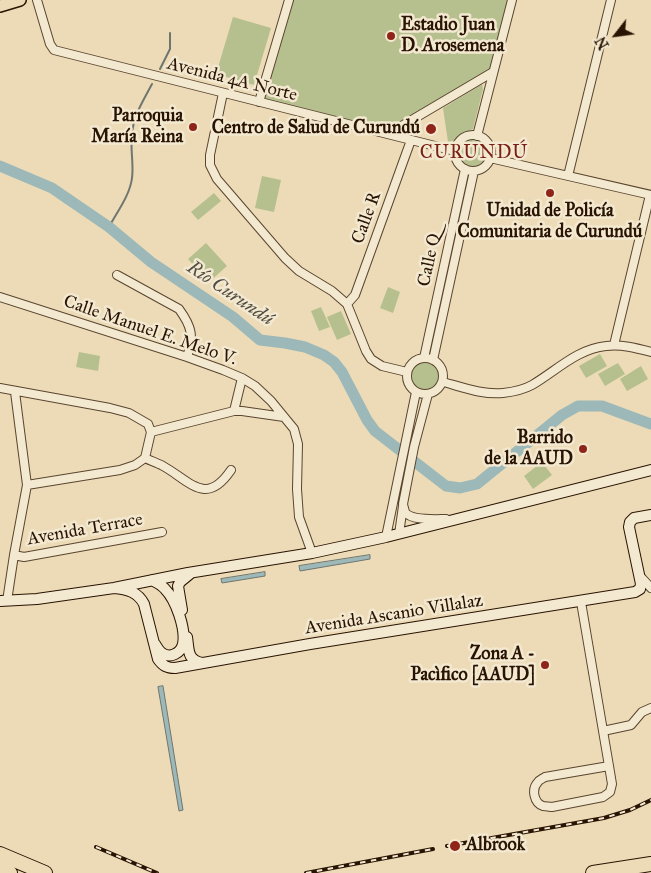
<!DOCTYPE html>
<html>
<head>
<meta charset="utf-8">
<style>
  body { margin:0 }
  #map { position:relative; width:651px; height:873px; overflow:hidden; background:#ecdbb6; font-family:"IM FELL Great Primer",serif }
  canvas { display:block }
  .north { position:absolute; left:591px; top:10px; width:50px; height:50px; -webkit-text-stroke:4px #f3e8d0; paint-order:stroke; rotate:240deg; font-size:14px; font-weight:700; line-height:20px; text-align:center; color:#291302 }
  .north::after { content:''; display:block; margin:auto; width:18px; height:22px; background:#291302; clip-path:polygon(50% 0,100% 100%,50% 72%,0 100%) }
</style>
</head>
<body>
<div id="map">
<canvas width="651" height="873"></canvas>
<div class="north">N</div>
</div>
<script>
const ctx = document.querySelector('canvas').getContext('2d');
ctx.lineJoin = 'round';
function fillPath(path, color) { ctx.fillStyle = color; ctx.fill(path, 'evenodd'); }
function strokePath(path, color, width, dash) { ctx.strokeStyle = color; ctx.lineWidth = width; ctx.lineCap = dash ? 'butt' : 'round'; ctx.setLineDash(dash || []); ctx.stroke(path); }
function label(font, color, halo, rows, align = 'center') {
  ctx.font = font + ' "IM FELL Great Primer",serif'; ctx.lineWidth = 5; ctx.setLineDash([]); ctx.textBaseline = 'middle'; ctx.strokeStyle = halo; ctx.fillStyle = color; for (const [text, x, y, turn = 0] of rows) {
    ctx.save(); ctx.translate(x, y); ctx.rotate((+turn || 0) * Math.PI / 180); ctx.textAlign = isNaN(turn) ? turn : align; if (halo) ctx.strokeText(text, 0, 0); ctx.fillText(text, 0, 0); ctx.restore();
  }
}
fillPath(new Path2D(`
  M289 0H512L493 72 388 134 259 102Z
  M233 17 271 28 254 85 216 74Z
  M482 84 483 89 473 129 460 135 453 141 448 142 443 108Z
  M455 153a18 18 0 1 1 36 0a18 18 0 1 1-36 0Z
  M262 176 281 180 274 212 255 208Z
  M214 193 221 201 198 220 191 212Z
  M206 243 227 266 209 282 188 259Z
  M388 287 400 292 393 313 380 308Z
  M321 307 330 327 319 331 311 311Z
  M341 311 351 334 337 340 327 317Z
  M79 352 100 356 98 371 76 367Z
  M600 354 607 366 586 378 579 366Z
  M411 376a14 14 0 1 1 28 0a14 14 0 1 1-28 0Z
  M618 363 625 374 605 386 598 374Z
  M641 366 648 379 627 391 620 379Z
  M542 462 552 475 533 489 524 476Z`), '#b6c08f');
const water = new Path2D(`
  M370 555V559L300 571 299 566Z
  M265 572V576L222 583 221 579Z
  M163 686 183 810 179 811 158 687Z`);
fillPath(water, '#9db8b8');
strokePath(water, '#6f766f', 1);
strokePath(new Path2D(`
  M160 69 170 49V33
  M109 227C117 212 130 195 132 178 134 164 130 149 132 135 133 116 143 101 152 84`), '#6f766f', 2);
strokePath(new Path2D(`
  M0 166 52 188 68 199 109 227 151 262 233 317 260 340 285 343 305 347 324 355 334 362 342 372 367 420 375 431 446 486 460 488 477 484 562 415 578 406H602L651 424`), '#9db8b8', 11);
const street = new Path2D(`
  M37 0 50 44 54 50 455 151
  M223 93 210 155V165L217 179 285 258 299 271 332 291 347 304 366 351 371 359 382 366 407 372
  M259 102 289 0
  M388 134 493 72
  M455 153a18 18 0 1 1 36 0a18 18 0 1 1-36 0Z
  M477 136 512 0
  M490 158 651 195
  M568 176 611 0
  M117 275 179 309C192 327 194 336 187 357
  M0 297 187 357 223 370 242 378 255 386 271 401 294 429 298 444 297 489 299 517 312 553
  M347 304 355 295 411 140
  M614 345 650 195
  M407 376a18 18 0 1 1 36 0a18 18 0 1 1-36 0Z
  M424 358 465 169
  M433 360 474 171
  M443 382C462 387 482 395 503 393 512 392 523 390 532 385 556 371 577 349 606 346 621 344 636 348 651 352
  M0 388 110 408 129 413 148 424 151 432
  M428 394 414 447 403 504C403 505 405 511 405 512 411 521 436 519 446 519
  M234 411 242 378
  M151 432 234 411H242L284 417
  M145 458C151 461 158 463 163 466 190 481 206 507 231 470
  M27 485 120 470 135 465 145 458 151 432
  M399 534 403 506
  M386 537 416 392
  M14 555 24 557 162 532
  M639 575 651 588
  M7 601 14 555 27 485 15 392
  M581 602 609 766 612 784 610 792 603 797 552 807C551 807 544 806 543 806 534 803 531 789 538 782 539 780 542 779 545 777L609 766
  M603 731 631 725 642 712 651 708`);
const secondary = new Path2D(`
  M152 580C157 583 162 585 165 589 176 600 186 629 183 644 181 653 170 659 162 653 159 651 157 647 155 644
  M114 588C127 589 138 592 144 604L158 659C163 666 167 668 175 668L310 644 635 592 640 589 641 584 629 527 630 522 634 518 651 515
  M0 601 37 599 114 588 188 573 312 553 386 537 651 470
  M182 610 178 586 180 582 191 573
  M187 637C189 650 187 660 202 663`);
const primary = new Path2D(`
  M0 6 20 0`);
const highway = new Path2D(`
  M0 854 45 873
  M0 868 10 873
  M593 873 651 864`);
strokePath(street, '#5a452f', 10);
strokePath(secondary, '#291302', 12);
strokePath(primary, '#291302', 14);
strokePath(highway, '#291302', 16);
strokePath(street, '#f3e8d0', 8);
strokePath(secondary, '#f3e8d0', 10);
strokePath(primary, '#ecdbb6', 11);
strokePath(highway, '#ecdbb6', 14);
const rail = new Path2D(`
  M447 846 604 818 630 810 651 800
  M96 847 157 873
  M306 873 433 849`);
strokePath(rail, '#291302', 4);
strokePath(rail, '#f3e8d0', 2, [5.5]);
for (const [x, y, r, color] of [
  [391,36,5,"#8f2418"],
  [193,127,5,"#8f2418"],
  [431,129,6,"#8f2418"],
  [550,193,5,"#8f2418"],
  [583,449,5,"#8f2418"],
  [545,665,5,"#8f2418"],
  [455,846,6,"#8f2418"]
]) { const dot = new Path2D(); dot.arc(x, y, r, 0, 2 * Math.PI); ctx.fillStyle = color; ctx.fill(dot); strokePath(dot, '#f3e8d0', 2); }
label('bold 18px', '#291302', '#f3e8d0', [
  ["Estadio Juan",401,26,"left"],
  ["D. Arosemena",401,47,"left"],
  ["Parroquia",183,117],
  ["María Reina",183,138],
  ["Centro de Salud de Curundú",420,129],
  ["Unidad de Policía",550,212,"center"],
  ["Comunitaria de Curundú",550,233,"center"],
  ["Barrido",573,439],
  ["de la AAUD",573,460],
  ["Zona A -",535,655],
  ["Pacìfico [AAUD]",535,676],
  ["Albrook",466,846,"left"]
], 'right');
label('18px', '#291302', '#f3e8d0', [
  ["Avenida 4A Norte",232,80,14],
  ["Calle R",367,218,-70],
  ["Calle Q",430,260,-78],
  ["Calle Manuel E. Melo V.",150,331,19],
  ["Avenida Terrace",85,530,-10],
  ["Avenida Ascanio Villalaz",394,615,-9]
]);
ctx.letterSpacing = '1px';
label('19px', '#7a1f14', '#f3e8d0', [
  ["CURUNDÚ",474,153]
]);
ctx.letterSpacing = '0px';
label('italic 19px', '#524d42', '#f3e8d0', [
  ["Río Curundú",230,294,34]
]);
</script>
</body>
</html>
